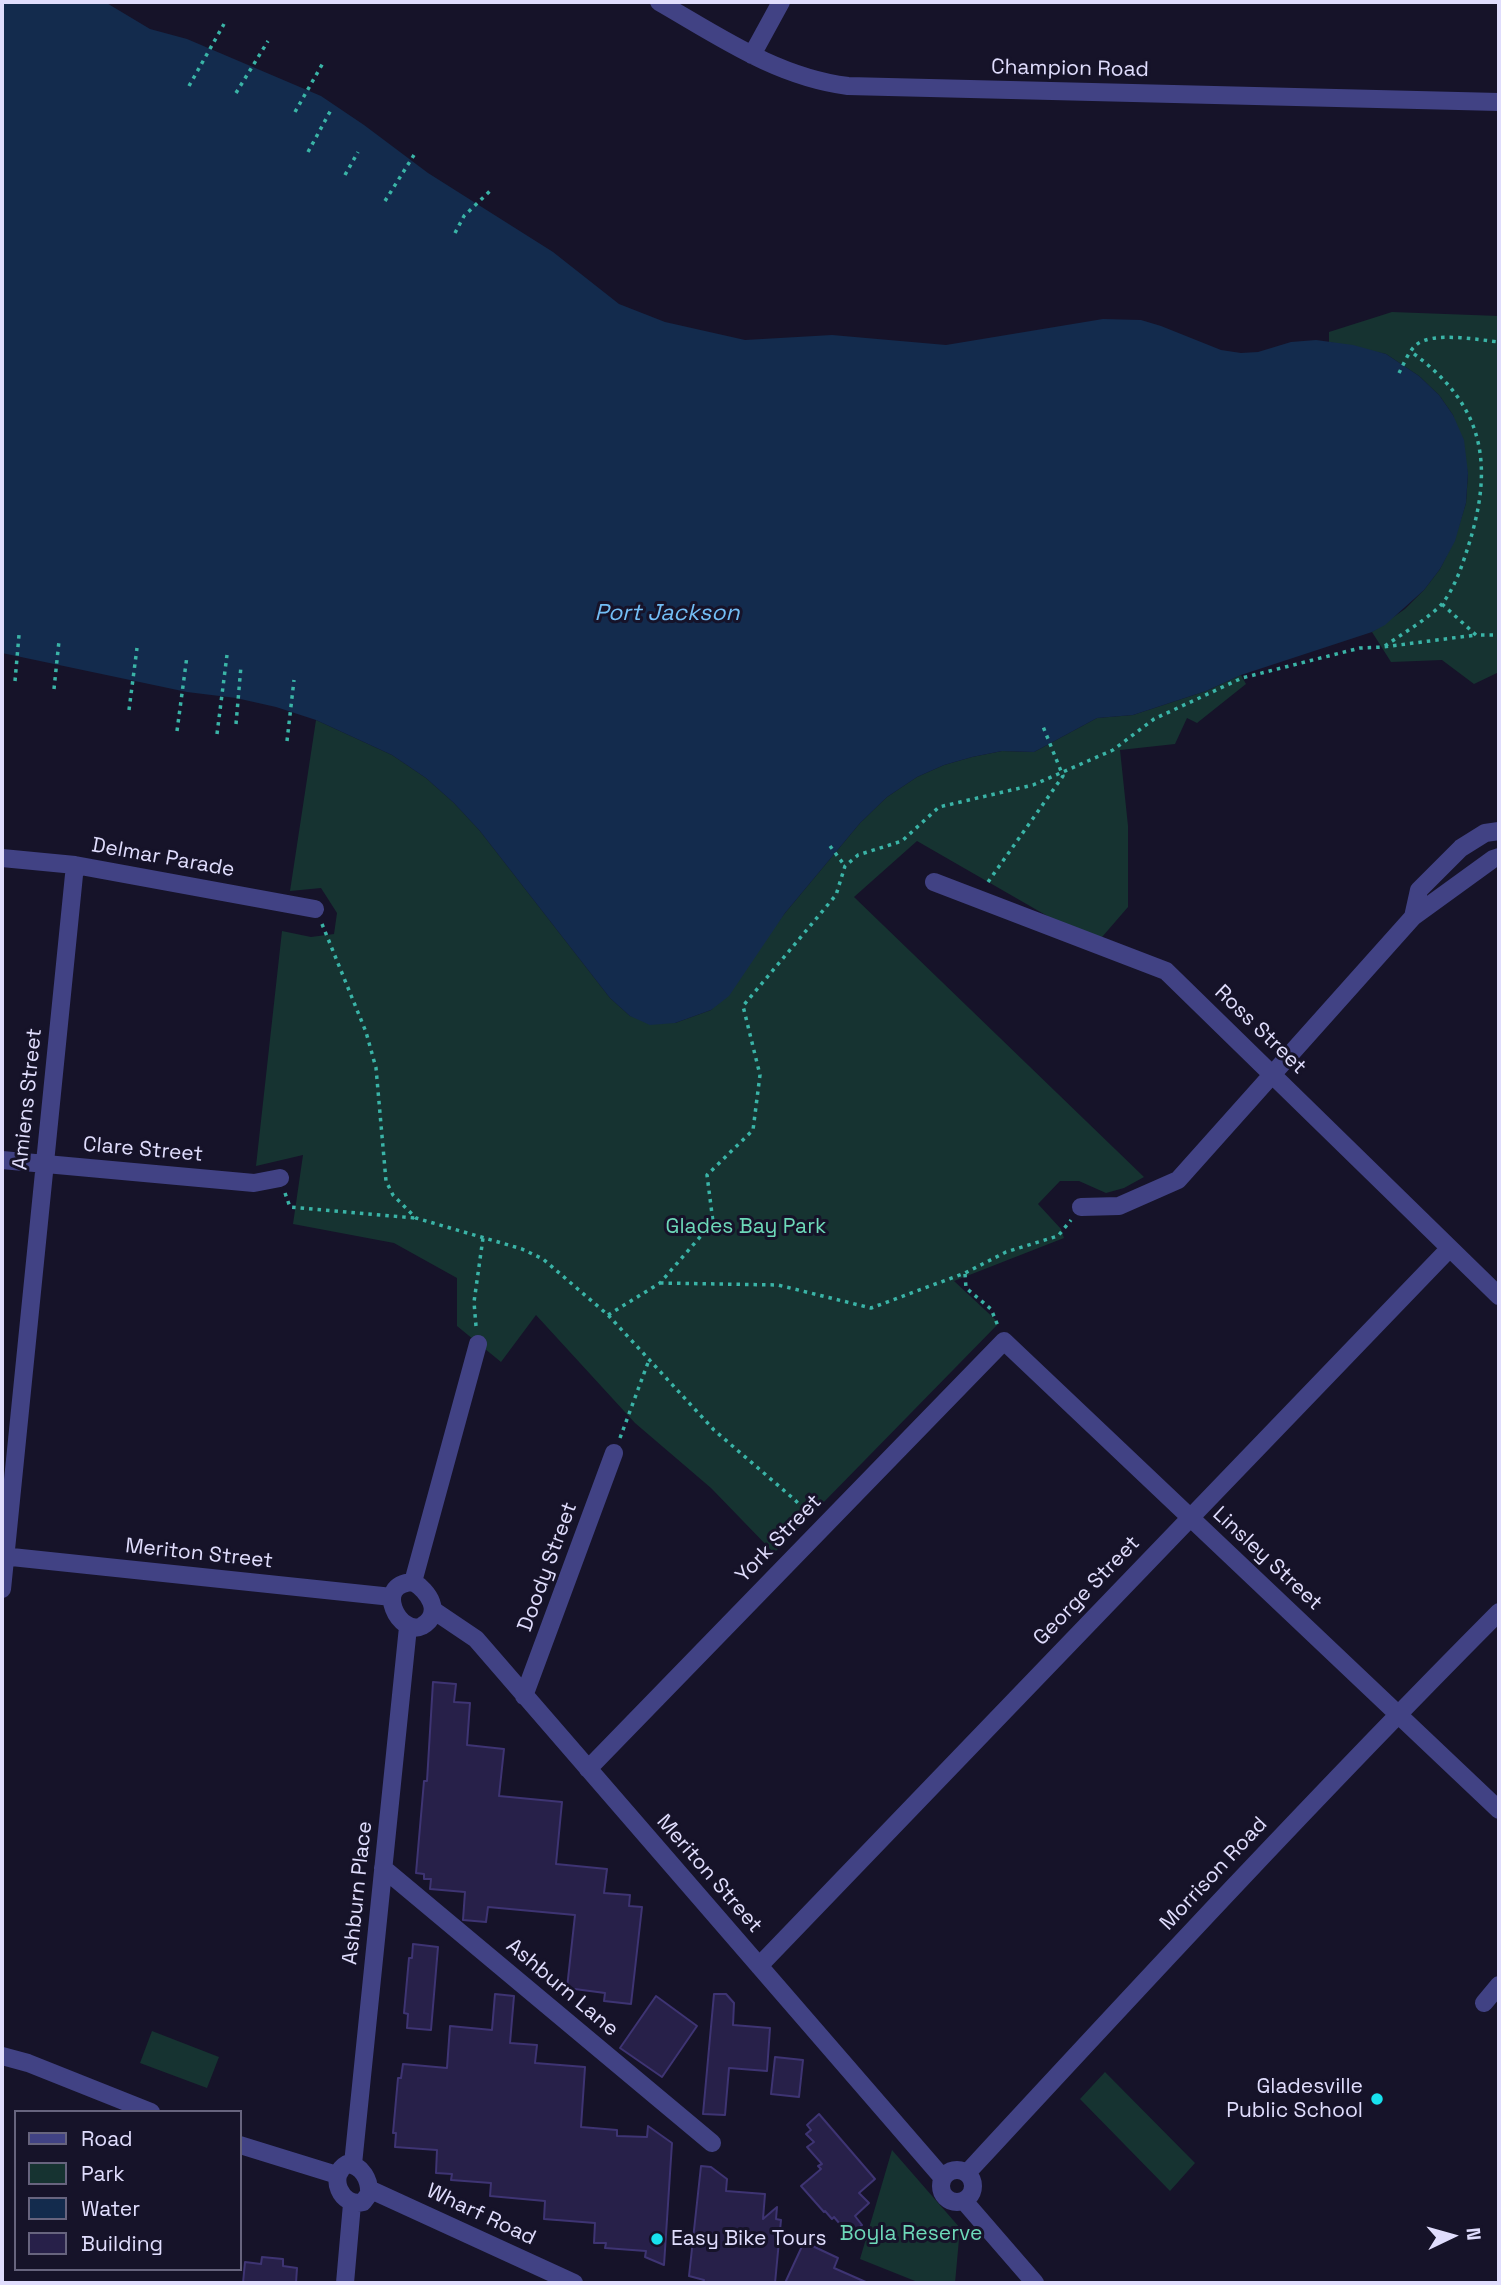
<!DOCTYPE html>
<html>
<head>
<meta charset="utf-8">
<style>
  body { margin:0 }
  #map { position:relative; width:1501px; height:2285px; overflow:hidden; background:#161329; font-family:"Space Grotesk",sans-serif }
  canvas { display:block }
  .frame { position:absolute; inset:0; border:4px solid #e0ddfd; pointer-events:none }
  .legend { position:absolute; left:14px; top:2110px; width:228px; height:161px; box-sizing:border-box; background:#161329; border:2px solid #67647e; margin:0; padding:9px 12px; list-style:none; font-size:21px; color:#e0ddfd }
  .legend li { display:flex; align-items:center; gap:14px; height:35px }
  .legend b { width:35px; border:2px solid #67647e }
  .north { position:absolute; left:1417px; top:2201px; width:70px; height:70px; -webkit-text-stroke:5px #161329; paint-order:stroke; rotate:85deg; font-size:19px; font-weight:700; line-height:28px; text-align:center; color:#e0ddfd }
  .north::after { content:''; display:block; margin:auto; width:24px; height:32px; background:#e0ddfd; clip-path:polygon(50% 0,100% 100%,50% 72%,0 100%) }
</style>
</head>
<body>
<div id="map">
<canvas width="1501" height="2285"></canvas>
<div class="frame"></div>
<ul class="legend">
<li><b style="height:9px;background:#414284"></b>Road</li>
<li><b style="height:19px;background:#163331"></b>Park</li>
<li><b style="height:19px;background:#132b4d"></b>Water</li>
<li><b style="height:19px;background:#272049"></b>Building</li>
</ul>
<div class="north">N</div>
</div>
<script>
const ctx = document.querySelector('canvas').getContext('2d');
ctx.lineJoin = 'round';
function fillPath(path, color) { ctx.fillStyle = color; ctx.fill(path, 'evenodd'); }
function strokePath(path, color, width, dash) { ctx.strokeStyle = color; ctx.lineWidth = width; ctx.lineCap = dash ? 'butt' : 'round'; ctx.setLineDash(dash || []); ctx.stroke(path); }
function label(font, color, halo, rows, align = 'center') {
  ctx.font = font + ' "Space Grotesk",sans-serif'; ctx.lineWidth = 6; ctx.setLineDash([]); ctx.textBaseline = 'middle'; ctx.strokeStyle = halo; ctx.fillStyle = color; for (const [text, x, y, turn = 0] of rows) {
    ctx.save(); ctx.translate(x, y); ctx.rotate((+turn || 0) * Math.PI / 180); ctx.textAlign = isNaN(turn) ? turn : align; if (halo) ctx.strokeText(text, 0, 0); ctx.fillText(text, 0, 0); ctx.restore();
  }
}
fillPath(new Path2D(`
  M1392 312 1499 316V672L1474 684 1442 660 1391 662 1372 632 1405 609 1424 590 1440 569 1454 541 1466 503 1468 473 1453 415 1439 395 1419 376 1386 354 1329 342V332Z
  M1241 675 1246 684 1197 723 1187 718 1175 744 1120 750 1128 826V907L1096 944 917 841 854 897 1144 1177 1124 1188 1106 1193 1079 1181H1060L1038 1204 1061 1229 1064 1238 954 1281 999 1323 774 1553 711 1488 635 1423 536 1315 501 1362 457 1326V1278L394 1243 293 1224 303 1155 256 1166 282 931 311 937 334 934 337 913 321 888 290 891 316 720 392 755 426 778 454 803 480 831 610 998 630 1016 675 1023 711 1010 785 913 860 823 887 797 917 777 944 765 972 757 1002 751 1034 752 1097 718 1133 715 1206 691Z
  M152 2031 219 2057 207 2088 140 2063Z
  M1105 2072 1195 2163 1170 2191 1080 2099Z
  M892 2150 960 2228 955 2283H920L860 2259Z`), '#163331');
fillPath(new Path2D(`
  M2 2H105L150 29 187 39 321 96 364 125 428 173 553 252 619 304 665 322 745 340 832 335 946 345 1103 319 1141 320 1161 326 1221 350 1241 353 1258 352 1291 342 1316 340 1353 345 1386 354 1419 376 1439 395 1453 415 1464 440 1468 473 1466 503 1455 541 1440 569 1424 590 1385 625 1372 632 1241 675 1206 691 1133 715 1097 718 1034 752 1002 751 972 757 944 765 917 777 887 797 860 823 785 913 729 996 711 1010 675 1023 650 1025 630 1016 610 998 480 831 454 803 426 778 392 755 316 720 276 707 236 698 187 692 2 653Z`), '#132b4d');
const building = new Path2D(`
  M433 1682 456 1684 454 1702 470 1703 467 1745 504 1749 499 1796 562 1802 556 1864 607 1869 604 1893 630 1895 629 1906 642 1907 631 2004 604 2001 605 1993 567 1988 575 1915 488 1907 486 1922 463 1920 465 1892 430 1889 431 1879H424V1874L416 1873 424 1781H427Z
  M413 1944 438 1947 431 2030 407 2028 408 2014 404 2013 409 1958H412Z
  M495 1994 514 1996 510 2043 537 2045 535 2063 585 2067 581 2127 617 2130V2136L647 2137 648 2126 672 2143 664 2265 645 2257 646 2251 605 2248 606 2243H594L595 2223 544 2219 545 2201 490 2196 491 2183 451 2180 452 2174 436 2173 437 2150 395 2147 396 2133H393L398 2078H401L403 2064 447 2068 450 2026 492 2030Z
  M714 1994H726L734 2003 733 2025 770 2028 767 2071 729 2068 725 2115 703 2114Z
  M656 1996 697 2026 662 2077 620 2048Z
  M775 2057 803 2060 799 2097 771 2094Z
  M819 2114 875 2179 859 2193 869 2203 855 2216 862 2225 850 2236 834 2217 832 2219 825 2211 824 2212 801 2186 821 2169 818 2166 822 2164 807 2147 814 2142 806 2134 811 2130 807 2125Z
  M701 2166 711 2167 727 2179 726 2191 765 2194 763 2219 777 2207 776 2219 781 2220 775 2283H703L704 2280 689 2276Z
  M804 2242 838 2258 834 2268 868 2283H785Z
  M262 2257 283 2259V2266L297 2268 296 2283H243L245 2262 261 2264Z`);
fillPath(building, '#272049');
strokePath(building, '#3e3473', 2);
strokePath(new Path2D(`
  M189 86 224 24
  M236 93 268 41
  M295 112 323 63
  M308 152 332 108
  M345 175 358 152
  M385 201 414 155
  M455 233 464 216 491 190
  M1399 373C1404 364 1408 352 1416 345 1432 331 1479 340 1499 342
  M1442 604 1476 635H1499
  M1385 646C1403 633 1425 621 1441 605 1454 590 1462 566 1468 547 1495 463 1484 404 1410 351
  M15 681 19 635
  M54 689 59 641
  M129 710 137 648
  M236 724 241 666
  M177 731 187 656
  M217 734 227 655
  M287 741 294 680
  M830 846 845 866
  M988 882 1063 776 1042 724
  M322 924 366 1032 376 1068 386 1181 393 1195 416 1218 522 1249 543 1259 608 1315 714 1430 795 1500 811 1517
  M285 1193 290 1207 415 1218
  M965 1274 966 1288 991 1309 998 1326
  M660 1283 778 1285 871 1308 965 1273 1006 1252 1058 1236 1071 1220
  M608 1315 660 1283 713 1222 707 1175 753 1130 760 1075 743 1006 836 895 845 866 858 855 902 841 939 807 1033 785 1113 750 1154 719 1242 678 1360 648 1383 647 1476 635
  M476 1326 474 1302 483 1238
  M620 1438 649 1360`), '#3ab4a7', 3.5, [3.5, 5]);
strokePath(new Path2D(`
  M659 2C720 37 777 77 848 86L1499 102
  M752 55 781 2
  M2 858 75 865 315 909
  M934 882 1166 971 1499 1296
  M1413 917 1419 890 1461 848 1485 833 1499 831
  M2 1160 254 1183 280 1178
  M1081 1207 1119 1206 1178 1180 1413 917 1493 859 1499 857
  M2 1556 392 1597
  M413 1582 478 1344
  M413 1582C428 1590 444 1614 422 1626 400 1637 372 1584 413 1582Z
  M2 1589 75 865
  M433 1610 476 1639 942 2177
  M524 1696 614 1453
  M588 1769 1004 1341 1499 1810
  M383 1868 712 2143
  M759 1966 1449 1249
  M1484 2003 1499 1985
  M2 2056 28 2063 151 2112
  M240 2145 337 2175
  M347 2164C362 2165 370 2180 369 2194L363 2202C341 2208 327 2175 347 2164Z
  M353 2164 408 1627
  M941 2186a16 16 0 1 1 32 0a16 16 0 1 1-32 0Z
  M967 2173C1142 1984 1317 1795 1499 1612
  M369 2189 574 2283
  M964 2201 1035 2283
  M345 2283 352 2204`), '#414284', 18);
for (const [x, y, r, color] of [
  [1377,2099,7,"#18e1ee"],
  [657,2239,7,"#18e1ee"]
]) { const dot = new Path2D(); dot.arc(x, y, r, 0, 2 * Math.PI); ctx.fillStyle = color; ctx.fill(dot); strokePath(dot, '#161329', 2.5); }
label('21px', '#e0ddfd', '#161329', [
  ["Champion Road",1070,69,1],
  ["Delmar Parade",163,858,10],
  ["Ross Street",1260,1030,44],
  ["Amiens Street",28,1099,-84],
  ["Clare Street",143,1150,5],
  ["York Street",779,1539,-46],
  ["Meriton Street",199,1554,6],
  ["Linsley Street",1267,1559,43],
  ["Doody Street",548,1567,-70],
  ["George Street",1087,1591,-46],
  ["Meriton Street",709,1874,49],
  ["Morrison Road",1214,1874,-47],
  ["Ashburn Place",358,1893,-84],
  ["Ashburn Lane",562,1988,40],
  ["Wharf Road",481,2215,25]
]);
label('21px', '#6dd9b9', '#161329', [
  ["Glades Bay Park",746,1227],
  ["Boyla Reserve",911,2234]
]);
label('21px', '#e0ddfd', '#161329', [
  ["Gladesville",1363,2087],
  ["Public School",1363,2111],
  ["Easy Bike Tours",671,2239,"left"]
], 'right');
label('italic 23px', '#73bef5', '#161329', [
  ["Port Jackson",667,614]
]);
</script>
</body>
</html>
